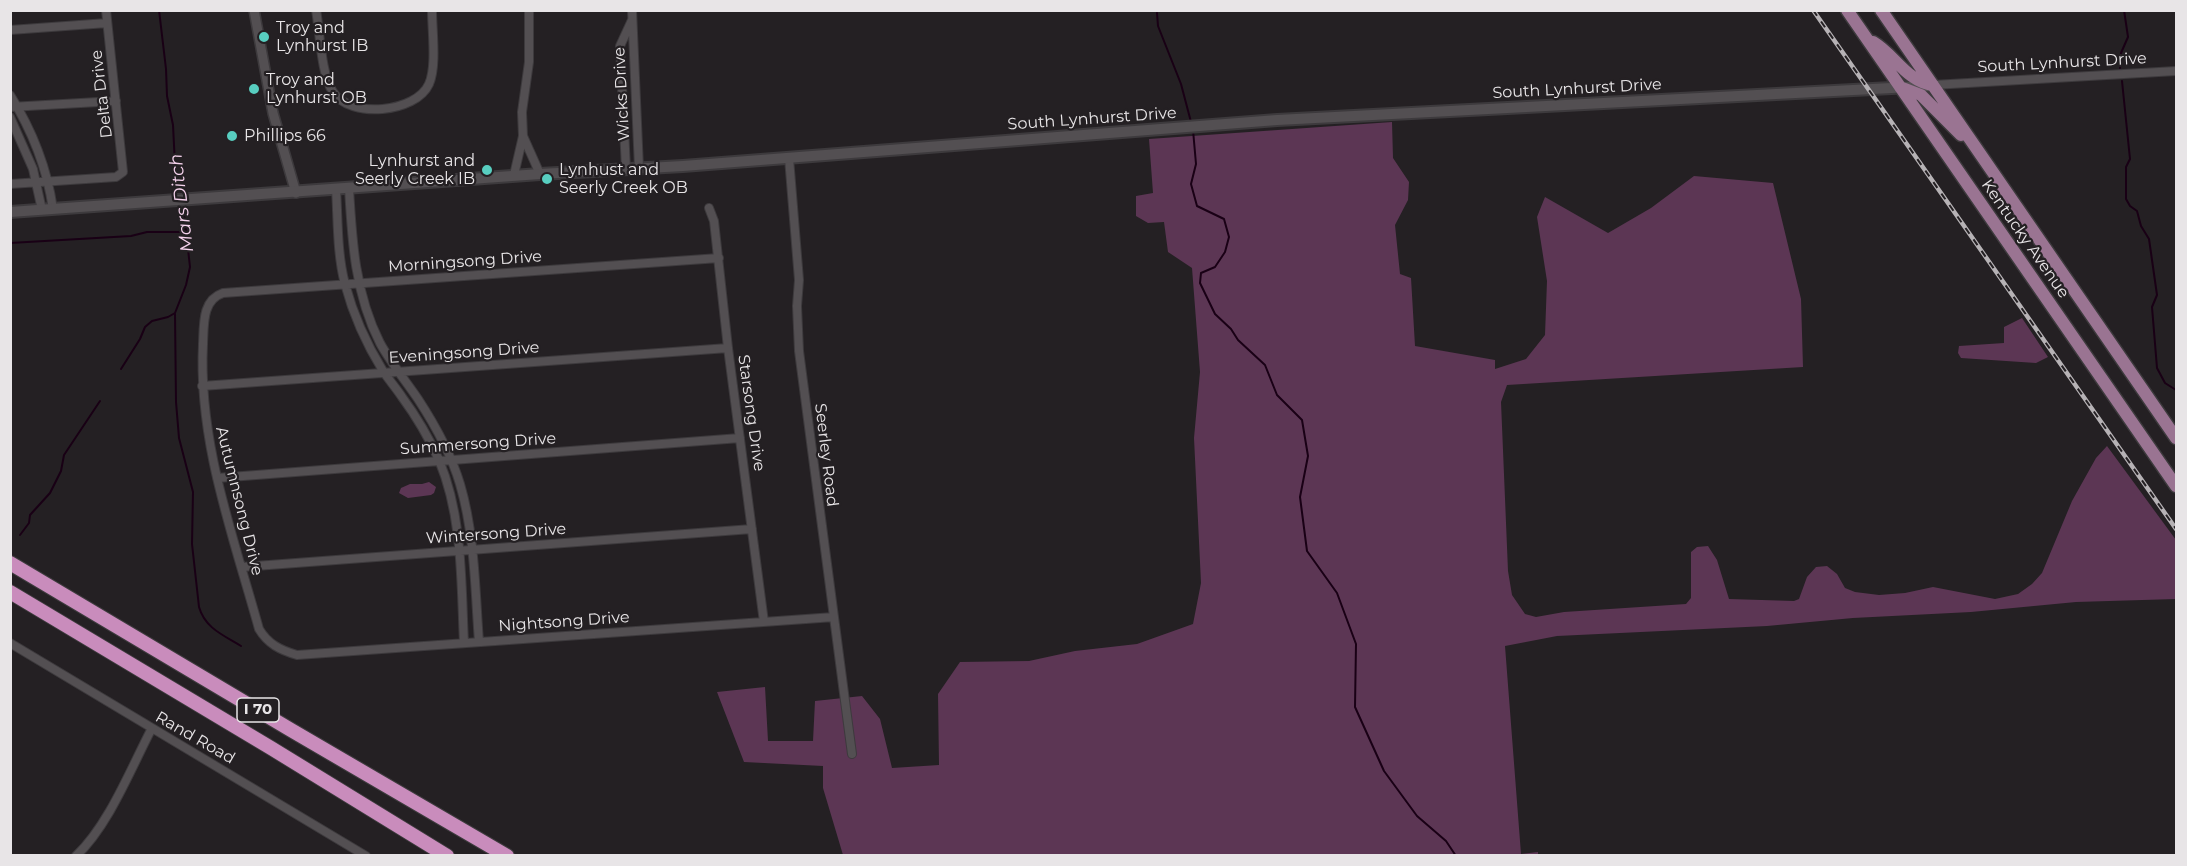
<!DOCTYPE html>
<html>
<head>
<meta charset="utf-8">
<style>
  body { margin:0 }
  #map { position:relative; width:2187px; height:866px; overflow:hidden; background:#242023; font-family:Montserrat,sans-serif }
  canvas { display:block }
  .frame { position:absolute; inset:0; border:12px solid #e8e5e7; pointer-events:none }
</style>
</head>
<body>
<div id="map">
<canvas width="2187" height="866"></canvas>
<div class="frame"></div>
</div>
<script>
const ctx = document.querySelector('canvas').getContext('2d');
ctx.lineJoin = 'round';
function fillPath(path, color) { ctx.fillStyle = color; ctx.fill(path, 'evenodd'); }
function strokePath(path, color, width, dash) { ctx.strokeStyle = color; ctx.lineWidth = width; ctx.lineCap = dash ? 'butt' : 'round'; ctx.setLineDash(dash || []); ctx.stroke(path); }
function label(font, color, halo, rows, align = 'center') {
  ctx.font = font + ' Montserrat,sans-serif'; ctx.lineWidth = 4.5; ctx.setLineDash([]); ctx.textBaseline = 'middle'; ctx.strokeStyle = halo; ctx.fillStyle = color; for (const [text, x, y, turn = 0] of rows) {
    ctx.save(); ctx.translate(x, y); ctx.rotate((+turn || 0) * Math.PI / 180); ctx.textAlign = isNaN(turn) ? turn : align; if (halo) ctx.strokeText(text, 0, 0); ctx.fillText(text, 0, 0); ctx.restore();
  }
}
fillPath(new Path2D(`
  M1392 122 1393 158 1409 182 1408 200 1395 225 1400 274 1411 278 1415 346 1495 360V369L1526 359 1545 335 1547 281 1537 217 1545 197 1608 233 1651 208 1694 176 1773 183 1801 299 1803 367 1507 385 1501 402 1508 571 1512 595 1525 614 1536 617 1564 612 1686 604 1691 598V552L1697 547 1708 546 1717 560 1729 599 1794 601 1799 599 1807 577 1816 567 1827 566 1837 574 1845 588 1855 592 1879 595 1905 593 1933 587 1995 599 2018 594 2032 584 2042 573 2072 501 2096 458 2107 446 2176 540V599L2076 602 1971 612 1853 618 1767 626 1557 636 1505 646 1521 854 1538 852V855H843L823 788V766L744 762 717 692 765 687 768 741H813L815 701 862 696 880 719 892 768 939 765 938 694 960 662 1029 661 1075 651 1137 644 1193 624 1201 583 1194 438 1200 372 1192 268 1168 252 1164 222 1148 223 1136 216V196L1153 193 1149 139Z
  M2022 318 2048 357 2036 363 1961 358 1958 353 1959 346 2004 343V327Z
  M429 482 436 487 434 493 431 495 408 498 399 493 401 488 410 484H422Z`), '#5c3654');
strokePath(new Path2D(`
  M159 10 166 69 167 96 173 125 175 165 182 195
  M1157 13 1158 26 1181 84 1191 122
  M2120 68 2121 53 2128 37 2124 10
  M2122 81 2130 159 2126 167V199L2130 206 2137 211 2141 226 2149 239 2157 295 2152 307 2157 368 2165 383 2176 390
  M1193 130 1196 164 1191 184 1197 206 1224 219 1229 237 1225 252 1215 267 1201 273 1200 283 1215 314 1231 329 1238 340 1265 365 1277 395 1302 420 1308 456 1300 497 1307 551 1337 593 1356 644 1355 707 1384 771 1417 816 1446 841 1456 856
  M10 243 131 236 147 232H181L185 228
  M175 314 176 402 179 438 193 492 192 544 199 607C205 628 223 635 241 646
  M121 369 140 339 145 327 152 321 168 317 175 313 186 285 190 267 183 204
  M20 535 29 523 30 515 50 493 61 471 64 455 100 401`), '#190015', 2);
const minor = new Path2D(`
  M316 10C320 32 321 75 333 92 350 119 416 113 429 84 437 66 432 31 432 10
  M632 10 639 168
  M10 30 107 23
  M1933 85 2176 71
  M10 95C32 130 47 168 53 209
  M10 107 116 101
  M10 117 33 169 42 210
  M523 136 540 174
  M789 158 799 280 797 306 799 351 852 754
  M626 169 620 46 632 20
  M514 175 523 136 522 112 529 62V10
  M10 184 116 177 123 172 106 10
  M349 188C352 241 355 294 380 343 391 363 405 380 418 399 435 425 451 454 460 484 475 535 475 590 479 642
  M336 189C338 220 337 254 345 284 353 314 367 345 383 371 389 380 396 388 402 397 416 416 429 438 439 460 463 517 461 582 464 643
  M709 208 714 221 728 348 764 622
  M719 258 223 293C202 300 204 324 203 344 198 442 233 535 259 629 268 644 280 650 297 655L834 617
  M202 386 728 348
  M217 478 740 438
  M242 567 752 529
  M10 643 366 856
  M76 856C109 825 131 768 152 728`);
const tertiary = new Path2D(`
  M254 10 273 113 296 193`);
const secondary = new Path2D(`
  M10 212 540 174 683 166 1277 120 1930 86`);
const primary = new Path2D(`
  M1847 10 2176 486
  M1881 10 2176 438
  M1873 42C1895 55 1906 81 1933 85
  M1900 87 1921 95 1961 135`);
const motorway = new Path2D(`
  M10 563 291 730 507 856
  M10 592 271 748 447 856`);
strokePath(minor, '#3d3a3d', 10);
strokePath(tertiary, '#3d3a3d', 12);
strokePath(secondary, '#3d3a3d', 14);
strokePath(primary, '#3d3a3d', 15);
strokePath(motorway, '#3d3a3d', 16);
strokePath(minor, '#534f52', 8);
strokePath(tertiary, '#534f52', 9);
strokePath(secondary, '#534f52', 10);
strokePath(primary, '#9a7492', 12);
strokePath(motorway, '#c98cbc', 14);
const rail = new Path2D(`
  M1813 10 2176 529`);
strokePath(rail, '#b6b2b5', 4.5);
strokePath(rail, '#242023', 2, [7]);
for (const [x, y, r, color] of [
  [264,37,6,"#58cec0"],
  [254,89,6,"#58cec0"],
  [232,136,6,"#58cec0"],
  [487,170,6,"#58cec0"],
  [547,179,6,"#58cec0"]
]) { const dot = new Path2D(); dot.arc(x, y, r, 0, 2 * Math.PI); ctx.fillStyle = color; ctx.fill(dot); strokePath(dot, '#242023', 2); }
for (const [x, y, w] of [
  [258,710,42]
]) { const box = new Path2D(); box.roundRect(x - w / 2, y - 12, w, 24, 4.5); ctx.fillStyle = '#242023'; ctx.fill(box); strokePath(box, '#e8e5e7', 1.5); }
label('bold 15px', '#e8e5e7', null, [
  ["I 70",258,710]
]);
label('16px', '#e8e5e7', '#242023', [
  ["Troy and",276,28],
  ["Lynhurst IB",276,46],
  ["Troy and",266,80],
  ["Lynhurst OB",266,98],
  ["Phillips 66",244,136],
  ["Lynhurst and",475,161,"right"],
  ["Seerly Creek IB",475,179,"right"],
  ["Lynhust and",559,170],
  ["Seerly Creek OB",559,188]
], 'left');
label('16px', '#e8e5e7', '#242023', [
  ["South Lynhurst Drive",2062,63,-3],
  ["South Lynhurst Drive",1577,89,-3],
  ["Delta Drive",102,94,-97],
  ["Wicks Drive",622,94,-93],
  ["South Lynhurst Drive",1092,119,-4],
  ["Kentucky Avenue",2025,239,55],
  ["Morningsong Drive",465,262,-4],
  ["Eveningsong Drive",464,353,-4],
  ["Starsong Drive",751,413,82],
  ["Summersong Drive",478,444,-4],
  ["Seerley Road",826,455,83],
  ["Autumnsong Drive",239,501,76],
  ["Wintersong Drive",496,534,-4],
  ["Nightsong Drive",564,622,-4],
  ["Rand Road",195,738,30]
]);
label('italic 18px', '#f6d3ed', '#242023', [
  ["Mars Ditch",182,203,-97]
]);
</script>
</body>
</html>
